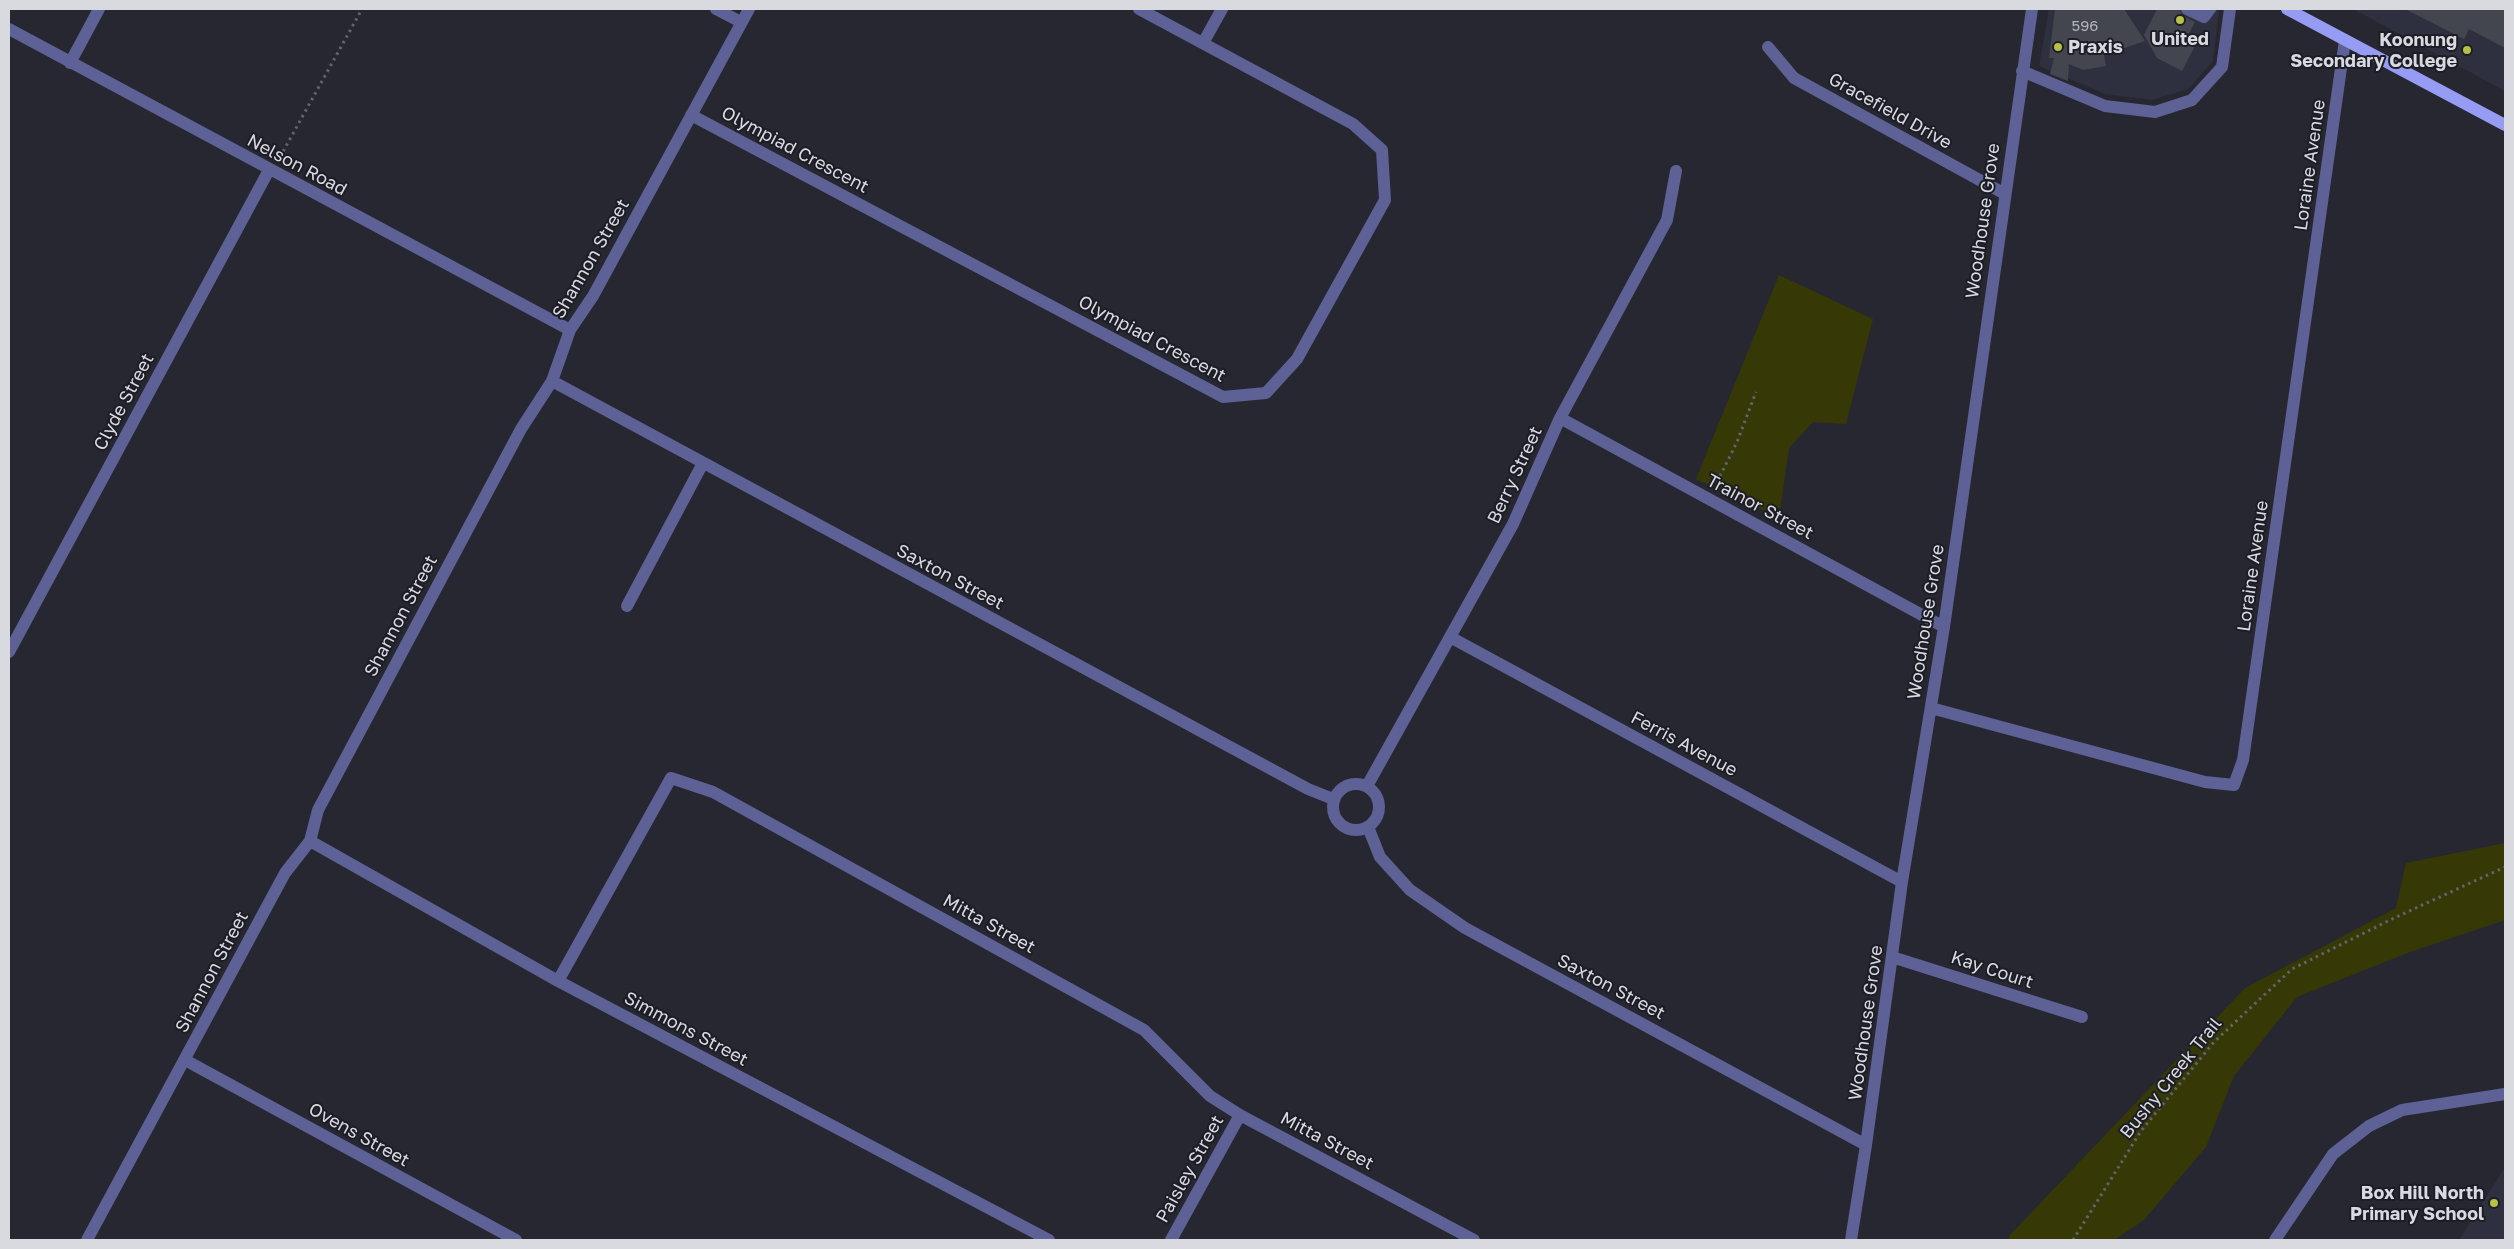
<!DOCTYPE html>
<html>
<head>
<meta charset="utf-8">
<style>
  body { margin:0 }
  #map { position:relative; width:2514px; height:1249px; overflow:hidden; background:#262730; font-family:"Golos Text",sans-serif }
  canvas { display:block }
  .frame { position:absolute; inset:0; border:10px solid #d9d9e0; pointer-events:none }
</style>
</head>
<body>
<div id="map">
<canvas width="2514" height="1249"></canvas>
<div class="frame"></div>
</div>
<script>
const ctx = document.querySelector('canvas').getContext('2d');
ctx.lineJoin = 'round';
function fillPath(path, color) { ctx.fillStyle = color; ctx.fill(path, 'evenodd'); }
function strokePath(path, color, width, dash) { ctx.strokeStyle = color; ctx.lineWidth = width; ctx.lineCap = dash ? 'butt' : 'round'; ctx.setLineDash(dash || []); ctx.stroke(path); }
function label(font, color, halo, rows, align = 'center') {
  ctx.font = font + ' "Golos Text",sans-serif'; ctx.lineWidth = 4; ctx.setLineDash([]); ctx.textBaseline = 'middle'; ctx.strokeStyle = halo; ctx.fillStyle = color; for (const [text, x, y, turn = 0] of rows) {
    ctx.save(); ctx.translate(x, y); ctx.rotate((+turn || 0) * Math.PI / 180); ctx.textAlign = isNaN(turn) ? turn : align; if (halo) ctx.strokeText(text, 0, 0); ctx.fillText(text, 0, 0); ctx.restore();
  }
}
fillPath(new Path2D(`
  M2049 9H2219L2213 61 2188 89 2152 100 2105 94 2039 66Z
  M2353 9H2505V91Z
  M2505 1167V1240H2459Z`), '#2e303f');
fillPath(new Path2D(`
  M1779 275 1873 319 1846 424 1813 422 1789 448 1779 518 1696 479Z
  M2505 843V920L2410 952 2297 997 2234 1076 2206 1147 2144 1220 2114 1240H2009V1236L2245 988 2396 908 2406 863Z`), '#363905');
fillPath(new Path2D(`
  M2055 9H2124L2145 41 2104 55 2106 66 2083 70 2069 64 2068 81 2050 74 2054 58H2049Z
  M2157 9H2179L2183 16 2195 22 2186 39 2196 44 2182 71 2157 58 2144 35Z
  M2405 9H2505V48L2469 29 2464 39Z`), '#43454f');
strokePath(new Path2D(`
  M280 157 362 9
  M1717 482 1737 442 1756 392
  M2073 1240 2141 1131 2214 1042 2292 969 2392 919 2505 867`), '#62636b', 3, [2.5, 4]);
strokePath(new Path2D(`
  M716 9 741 22
  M2187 9 2204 17 2210 9
  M9 29 570 330
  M1203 43 1222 9
  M1768 47 1794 78 2005 194
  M70 63 99 9
  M2022 71 2105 106 2155 112 2192 100 2222 67 2230 9
  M691 115 1223 397 1266 393 1297 359 1385 200 1382 150 1353 124 1139 9
  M552 381 1308 789 1333 799
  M1560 418 1944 627
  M627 606 703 463
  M1450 637 1902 882
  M9 652 269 170
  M1931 708 2205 782 2234 785 2243 760 2345 40
  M1333 807a23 23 0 1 1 46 0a23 23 0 1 1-46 0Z
  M1367 786 1513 524 1560 418 1667 220 1676 171
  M1368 827 1380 857 1410 890 1465 928 1866 1145
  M310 841 558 981 1049 1240
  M1892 957 2082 1017
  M558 981 671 778 713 792 1144 1030 1210 1096 1240 1115 1474 1240
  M185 1060 516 1240
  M87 1240 285 873 310 841 318 810 521 429 552 381 570 330 593 296 749 9
  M1171 1240 1240 1115
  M1851 1240 1866 1145 1902 882 1944 627 2032 9
  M2275 1240 2333 1154 2369 1126 2402 1110 2505 1094`), '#5d6196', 12);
strokePath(new Path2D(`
  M2287 9 2505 125`), '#969cf3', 12);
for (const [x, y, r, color] of [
  [2180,20,5,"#b9c046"],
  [2058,47,5,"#b9c046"],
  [2467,50,5,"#b9c046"],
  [2494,1203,5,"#b9c046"]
]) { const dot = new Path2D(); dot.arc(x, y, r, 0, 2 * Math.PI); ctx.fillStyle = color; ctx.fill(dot); strokePath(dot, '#1c1d26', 2); }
label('15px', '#b4b4bc', null, [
  ["596",2085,26]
]);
label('bold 18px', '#d9d9e0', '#1c1d26', [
  ["United",2180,39,"center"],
  ["Koonung",2457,40],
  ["Secondary College",2457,61],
  ["Praxis",2068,47,"left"],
  ["Box Hill North",2484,1193],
  ["Primary School",2484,1214]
], 'right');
label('18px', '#d9d9e0', '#1c1d26', [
  ["Gracefield Drive",1890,111,29],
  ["Olympiad Crescent",795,150,28],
  ["Nelson Road",297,165,28],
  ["Loraine Avenue",2310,165,-82],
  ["Woodhouse Grove",1983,221,-82],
  ["Shannon Street",591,259,-60],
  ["Olympiad Crescent",1152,339,28],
  ["Clyde Street",124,402,-62],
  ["Berry Street",1515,475,-65],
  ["Trainor Street",1760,507,28],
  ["Loraine Avenue",2253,566,-82],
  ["Saxton Street",950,577,28],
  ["Shannon Street",401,616,-62],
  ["Woodhouse Grove",1926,622,-81],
  ["Ferris Avenue",1684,744,28],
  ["Mitta Street",989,924,29],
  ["Kay Court",1992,970,18],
  ["Shannon Street",212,972,-62],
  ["Saxton Street",1611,987,28],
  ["Woodhouse Grove",1866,1023,-82],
  ["Simmons Street",686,1029,28],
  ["Bushy Creek Trail",2171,1078,-51],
  ["Ovens Street",359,1135,29],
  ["Mitta Street",1327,1141,28],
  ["Paisley Street",1190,1169,-61]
]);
</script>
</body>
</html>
